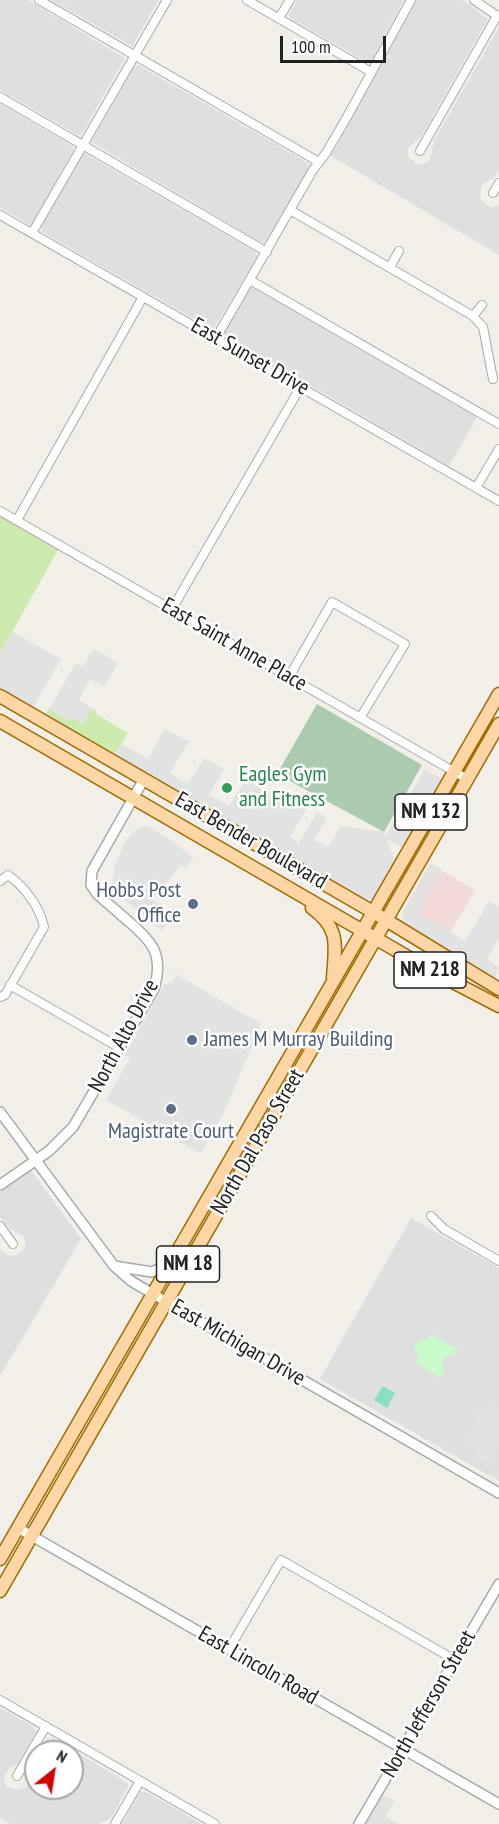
<!DOCTYPE html>
<html>
<head>
<meta charset="utf-8">
<style>
  body { margin:0 }
  #map { position:relative; width:499px; height:1824px; overflow:hidden; background:#f2efe9; font-family:"PT Sans Narrow",sans-serif }
  canvas { display:block }
  .north { position:absolute; left:24px; top:1740px; width:60px; height:60px; box-sizing:border-box; background:#fff; border:2px solid #a7a7a7; border-radius:50%; rotate:30deg; font-size:16px; font-weight:700; line-height:24px; text-align:center; color:#222 }
  .north::after { content:''; display:block; margin:auto; width:21px; height:27px; background:#d40000; clip-path:polygon(50% 0,100% 100%,50% 72%,0 100%) }
  .scale { position:absolute; left:280px; top:36px; width:106px; height:27px; box-sizing:border-box; border:3px solid #222; border-top:0; padding-left:8px; font-size:18px; line-height:21px; white-space:nowrap; color:#222; -webkit-text-stroke:4px #fff; paint-order:stroke }
</style>
</head>
<body>
<div id="map">
<canvas width="499" height="1824"></canvas>
<div class="north">N</div>
<div class="scale">100 m</div>
</div>
<script>
const ctx = document.querySelector('canvas').getContext('2d');
ctx.lineJoin = 'round';
function fillPath(path, color) { ctx.fillStyle = color; ctx.fill(path, 'evenodd'); }
function strokePath(path, color, width, dash) { ctx.strokeStyle = color; ctx.lineWidth = width; ctx.lineCap = dash ? 'butt' : 'round'; ctx.setLineDash(dash || []); ctx.stroke(path); }
function label(font, color, halo, rows, align = 'center') {
  ctx.font = font + ' "PT Sans Narrow",sans-serif'; ctx.lineWidth = 5; ctx.setLineDash([]); ctx.textBaseline = 'middle'; ctx.strokeStyle = halo; ctx.fillStyle = color; for (const [text, x, y, turn = 0] of rows) {
    ctx.save(); ctx.translate(x, y); ctx.rotate((+turn || 0) * Math.PI / 180); ctx.textAlign = isNaN(turn) ? turn : align; if (halo) ctx.strokeText(text, 0, 0); ctx.fillText(text, 0, 0); ctx.restore();
  }
}
fillPath(new Path2D(`
  M0 0H28L125 58 81 135H78L0 90Z
  M51 0H159L132 46Z
  M297 0H404L371 62 368 63 290 18 289 14Z
  M417 0H463L488 19 422 135 408 148V156L416 164H424L430 160 434 141 499 27V170L495 177 482 185 480 195 481 200 485 204 492 207 499 205V255L331 156Z
  M138 65 310 164V168L266 241 262 243 91 142 135 66Z
  M0 104 73 146 74 149 34 221 31 225 0 208Z
  M84 153 256 252 257 257 213 330 42 232 41 224 79 158Z
  M252 287 477 417 449 466 225 336 223 332 249 289Z
  M31 1170 81 1239 0 1376V1247L2 1251 9 1256 17 1255 23 1250 26 1243 24 1237 8 1227 0 1217V1192Z
  M411 1218 499 1268V1481L320 1379Z
  M0 1708 33 1726 36 1732 18 1764 10 1767 5 1774 4 1784 7 1787 18 1790 26 1787 30 1781 28 1770 36 1757V1788H72V1752H39L46 1740 53 1738 128 1783V1787L111 1818 99 1824H9L0 1818Z
  M140 1792H146L202 1824H122Z`), '#e0dfdf');
fillPath(new Path2D(`
  M441 870 475 890 450 933 420 915 422 903Z`), '#f2dad9');
fillPath(new Path2D(`
  M0 516 59 548 0 654Z
  M92 708 97 711 96 714 128 733 114 755 45 714 49 709 69 720 73 718 83 724Z`), '#cdebb0');
fillPath(new Path2D(`
  M317 704 422 765 384 832 277 774Z`), '#aacbaf');
fillPath(new Path2D(`
  M431 1334 457 1349 454 1355C444 1355 439 1363 445 1371L441 1378 416 1363 419 1357 414 1349 415 1344 422 1339 427 1340Z`), '#c8facc');
fillPath(new Path2D(`
  M383 1386 395 1393 387 1408 374 1400Z`), '#88e0be');
fillPath(new Path2D(`
  M13 632 61 659 33 708 0 689V654Z
  M94 649 118 663 104 687 90 679 79 700 92 708 83 724 73 718 69 720 49 709 76 663 83 666Z
  M165 729 189 741 170 773 188 784 204 758 224 769 209 795 229 806 245 780 270 794 275 787 308 807 290 837 299 843 317 812 327 818 314 839 328 847 341 826 384 832 386 836 425 769 445 781 405 849 387 839 393 856 398 859 377 895 372 899 362 900 114 755 122 744 148 759Z
  M144 826 149 827 170 839 193 858 185 869 181 865 153 899 173 916 161 931 125 900 118 893 113 884 114 869 124 843 132 833Z
  M430 863 441 870 422 903 421 915 465 941 489 901 499 907V938L487 960 499 967 495 979 404 922 402 913Z
  M176 974 261 1024 224 1113 201 1154 106 1100 130 1058 125 1055 164 985 172 982Z
  M486 1401 499 1409V1448L490 1463 461 1447Z
  M383 1795 394 1801 386 1816 399 1824H366Z`), '#e2e2e2');
const minor = new Path2D(`
  M39 0 319 162
  M247 0 371 72
  M474 0 499 17
  M279 18 290 0
  M0 97 267 252
  M420 151 497 16
  M493 193 499 183
  M290 210 473 316 482 305
  M0 215 499 501
  M32 233 167 0
  M390 267 399 251
  M250 280 499 424
  M473 316 483 327 493 379
  M216 338 313 170 326 153 347 117 411 0
  M476 488 499 449
  M0 511 467 779
  M17 520 143 297
  M172 609 301 386
  M289 677 332 602 405 644 360 718
  M0 881 8 875C24 886 40 907 44 927L5 995 0 997
  M10 985 120 1048
  M431 1216 444 1229 499 1261
  M0 1226 13 1244
  M229 1649 281 1560 455 1660
  M0 1700 215 1824
  M17 1776 46 1726
  M115 1824 140 1781`);
const tertiary = new Path2D(`
  M0 1112 114 1266 131 1281 153 1294 499 1493
  M0 1185 49 1151 73 1127 154 989C164 955 153 942 128 921 118 912 107 903 97 894L91 885 92 871 144 779
  M114 1266 152 1272 169 1264
  M18 1528 499 1804
  M359 1824 499 1584`);
const primary = new Path2D(`
  M0 696 373 912 499 989
  M0 721 432 971 499 1006
  M312 908C341 929 335 946 333 978
  M0 1559 499 694
  M0 1591 499 724`);
strokePath(minor, '#a9a9a9', 10);
strokePath(tertiary, '#a9a9a9', 12);
strokePath(primary, '#a06b00', 15);
strokePath(minor, '#fff', 8);
strokePath(tertiary, '#fff', 9);
strokePath(primary, '#fcd6a4', 12);
for (const [x, y, r, color] of [
  [227,788,6,"#2e9e5b"],
  [193,904,6,"#5c6f8a"],
  [192,1040,6,"#5c6f8a"],
  [171,1109,6,"#5c6f8a"]
]) { const dot = new Path2D(); dot.arc(x, y, r, 0, 2 * Math.PI); ctx.fillStyle = color; ctx.fill(dot); strokePath(dot, '#fff', 2); }
for (const [x, y, w] of [
  [431,812,72],
  [430,970,72],
  [188,1264,63]
]) { const box = new Path2D(); box.roundRect(x - w / 2, y - 18, w, 36, 4.5); ctx.fillStyle = '#fff'; ctx.fill(box); strokePath(box, '#222', 1.5); }
label('bold 21px', '#222', null, [
  ["NM 132",431,812],
  ["NM 218",430,970],
  ["NM 18",188,1264]
]);
label('22px', '#222', '#fff', [
  ["East Sunset Drive",250,357,30],
  ["East Saint Anne Place",234,645,30],
  ["East Bender Boulevard",251,841,30],
  ["North Alto Drive",124,1036,-62],
  ["North Dal Paso Street",258,1142,-60],
  ["East Michigan Drive",238,1343,30],
  ["East Lincoln Road",258,1666,30],
  ["North Jefferson Street",429,1704,-60]
]);
label('22px', '#27864d', '#fff', [
  ["Eagles Gym",239,775],
  ["and Fitness",239,800]
], 'left');
label('22px', '#4e5e75', '#fff', [
  ["Hobbs Post",181,891],
  ["Office",181,916],
  ["James M Murray Building",204,1040,"left"],
  ["Magistrate Court",171,1132,"center"]
], 'right');
</script>
</body>
</html>
